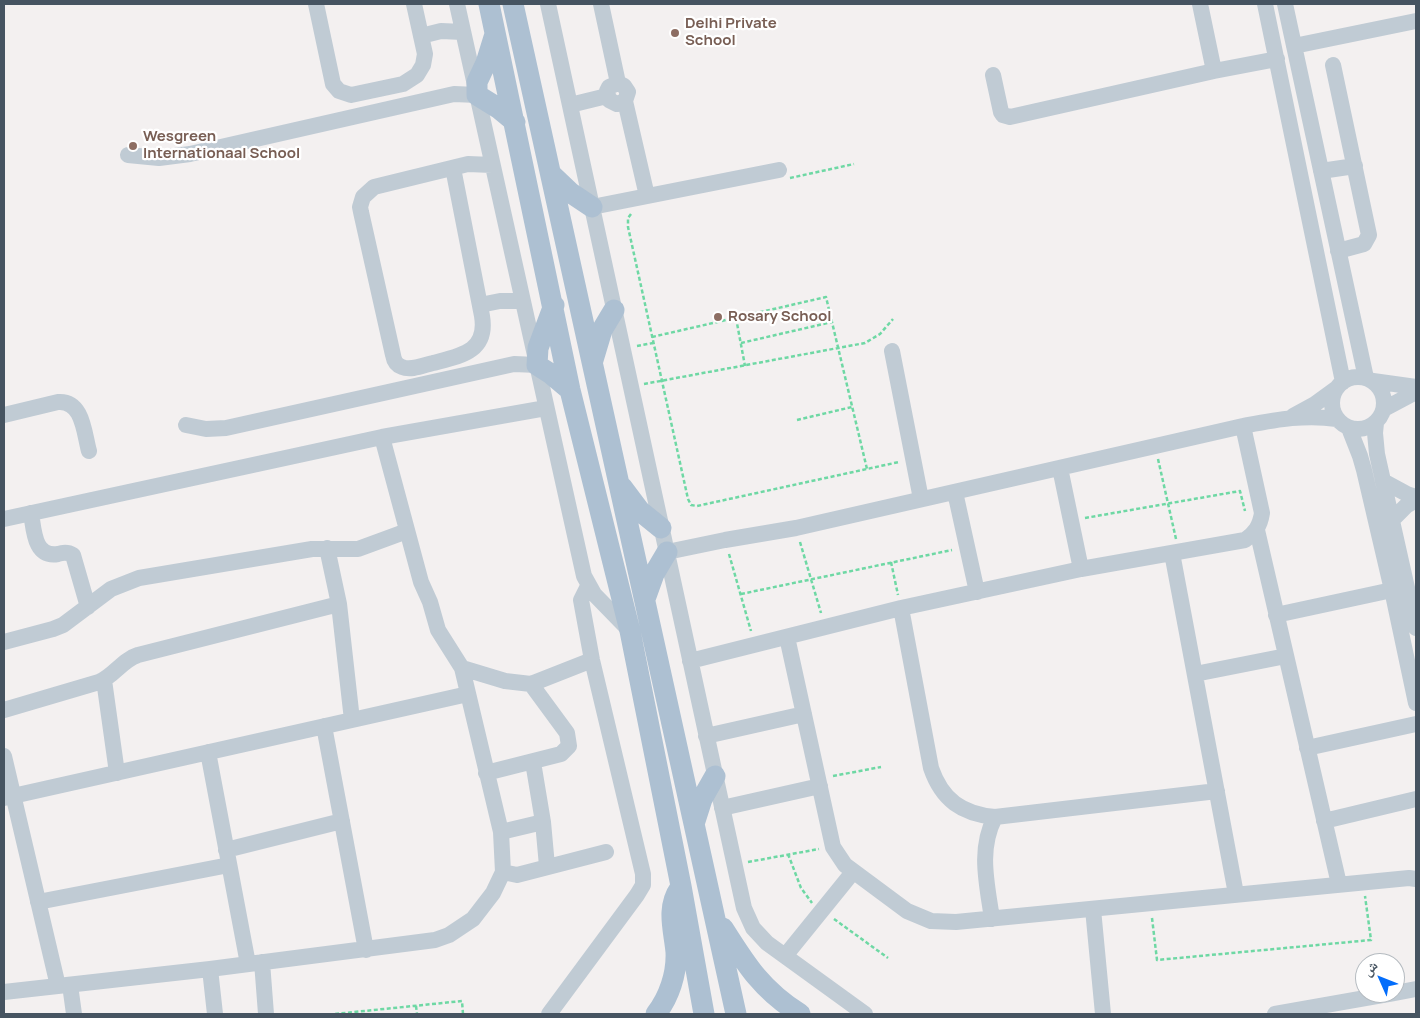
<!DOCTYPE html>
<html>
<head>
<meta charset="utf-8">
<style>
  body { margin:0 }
  #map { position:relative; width:1420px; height:1018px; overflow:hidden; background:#f3f0f0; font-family:Manrope,"Noto Naskh Arabic",sans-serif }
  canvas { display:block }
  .frame { position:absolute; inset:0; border:5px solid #465461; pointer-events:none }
  .north { position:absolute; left:1355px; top:953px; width:50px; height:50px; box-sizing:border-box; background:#fff; border:1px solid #b5bbc0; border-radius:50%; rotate:314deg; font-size:14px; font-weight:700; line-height:20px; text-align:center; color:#465461 }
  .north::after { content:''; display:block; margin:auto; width:18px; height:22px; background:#036dfb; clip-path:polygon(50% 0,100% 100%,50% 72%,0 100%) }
</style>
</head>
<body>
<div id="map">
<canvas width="1420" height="1018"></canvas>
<div class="frame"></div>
<div class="north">ش</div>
</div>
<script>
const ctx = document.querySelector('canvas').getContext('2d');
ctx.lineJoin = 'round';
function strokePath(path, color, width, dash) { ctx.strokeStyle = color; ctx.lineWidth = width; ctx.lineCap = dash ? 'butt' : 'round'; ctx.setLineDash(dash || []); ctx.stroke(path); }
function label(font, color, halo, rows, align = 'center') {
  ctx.font = font + ' Manrope,sans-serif'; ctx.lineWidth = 4.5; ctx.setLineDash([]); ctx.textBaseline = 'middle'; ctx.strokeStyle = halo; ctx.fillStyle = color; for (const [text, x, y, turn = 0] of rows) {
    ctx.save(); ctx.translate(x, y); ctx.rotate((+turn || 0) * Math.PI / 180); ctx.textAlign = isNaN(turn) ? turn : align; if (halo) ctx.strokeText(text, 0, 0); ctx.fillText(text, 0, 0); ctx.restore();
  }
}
strokePath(new Path2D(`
  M790 178 854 164
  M631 214 628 218V227L688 499 691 505 697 506 899 462
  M736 318 745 366
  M652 337 826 297 867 469
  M741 343 832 322
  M637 346 653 343
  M644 384 865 343 880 334 893 319
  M797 420 852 407
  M1158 459 1176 539
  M1085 518 1240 491 1245 511
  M800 542 821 613
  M729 554 751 631
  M891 562 898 595
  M741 594 952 550
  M833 776 881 767
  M788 854 801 888 812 903
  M748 862 819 849
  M1152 918 1157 960 1371 940 1365 896
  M834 919 888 958
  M416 1006 417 1014
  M335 1014 462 1001 463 1014`), '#6ed8a4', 2.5, [4, 2.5]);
strokePath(new Path2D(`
  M316 4 333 84 339 91 351 95 403 84 417 75 423 65 425 54 414 4
  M457 4 584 576 594 594 630 631
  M548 4 744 908 753 928 767 943 865 1014
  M601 4 618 83
  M1200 4 1214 71
  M1265 4 1343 382
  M1285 4 1366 378
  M421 36 441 31 463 32
  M1294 46 1416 21
  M1333 65 1369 235 1364 244 1338 251
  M993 75 1001 112 1003 115 1010 117 1214 71 1277 59
  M625 101 617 104 609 100 607 91 609 87 618 83 624 86 628 92 625 101 647 196
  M570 105 607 96
  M128 155 159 158 190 154 454 94 477 95
  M453 168 482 316C488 352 460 356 433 363 424 365 411 371 402 367 396 365 394 361 393 355L361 212 360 207 363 197 374 187 468 164 492 165
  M1321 171 1355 166
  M592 207 779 170
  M480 305 500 301H522
  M892 351 921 499
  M1332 403a26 26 0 1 1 52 0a26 26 0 1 1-52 0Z
  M1373 381 1416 387
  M1384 409 1416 392
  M4 415 58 402C83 400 84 433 89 451
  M1293 416 1315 404 1337 388
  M1376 423 1375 433 1377 454 1416 628
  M186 425 206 429 226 428 514 364 537 365
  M1349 428 1360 456 1364 470 1392 590 1416 703
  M1060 468 1081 569
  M1383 481 1407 494 1416 497
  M955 492 977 592
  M31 513C34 530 34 558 58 554 64 552 68 552 73 555L88 607
  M4 519 382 437 546 408
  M1392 520 1406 506 1416 500
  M1257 530 1339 884
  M327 548 339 604 352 720
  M667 552 725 540 796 528 1243 426C1275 420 1304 414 1337 419
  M1172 553 1236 894
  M901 608 931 768C942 800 962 814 995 817L1217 791
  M1276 615 1392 590
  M787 637 833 847 845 865 907 911 931 921 956 922 1409 878 1416 879
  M4 642 53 629 63 625 111 589 139 578 312 549H358L407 531
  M690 661 901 608 1081 569 1245 540C1255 533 1260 526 1262 513L1243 426
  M462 668 505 681 531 684 592 660
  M1195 674 1286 656
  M104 680 117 773
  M4 710 99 682C114 676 122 660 138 655L339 604
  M324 726 366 950
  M706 736 804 714
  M1307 748 1416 724
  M208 752 248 964
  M4 756 58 986
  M533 762 543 822 547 866
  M486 773 561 754 569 746 567 733 531 684
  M4 798 468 694
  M722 808 820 786
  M1324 821 1416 799
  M501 832 543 822
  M226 850 342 821
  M503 872 517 875 606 852
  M38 902 229 865
  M1093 909 1103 1014
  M992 919C987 883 978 850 995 817
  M785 956 853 872
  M262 962 266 1014
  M210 969 215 1014
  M70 985 74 1014
  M4 992 210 969 435 940 449 935 473 919 493 893 503 872 501 832 462 668 438 630 430 602 421 582 382 437
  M1395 993 1416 989
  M549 1014 637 895 643 885V874L592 660 581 600 588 586
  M1275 1014 1394 993`), '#c0cbd4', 16);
strokePath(new Path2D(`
  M489 4 570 390 630 631 681 886 704 1014
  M513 4 736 1014
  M495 34 486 63 477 82V95L498 108 515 122
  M551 174 571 193 592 207
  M554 305 538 348 537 365 551 374 570 390
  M593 360 602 330 614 310
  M622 487 640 511 661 528
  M645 599 654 574 667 552
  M694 824 702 799 715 776
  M723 928C747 966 762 990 800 1014
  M656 1014C669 997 677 974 676 952 674 930 666 908 680 888`), '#adc0d2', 21);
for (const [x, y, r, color] of [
  [675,33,5,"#8d6e63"],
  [133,146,5,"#8d6e63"],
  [718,317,5,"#8d6e63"]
]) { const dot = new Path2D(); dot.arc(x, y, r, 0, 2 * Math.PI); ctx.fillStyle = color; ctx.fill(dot); strokePath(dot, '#fff', 2); }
label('bold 15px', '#785e54', '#fff', [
  ["Delhi Private",685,24],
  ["School",685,41],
  ["Wesgreen",143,137],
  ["Internationaal School",143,154],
  ["Rosary School",728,317]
], 'left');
</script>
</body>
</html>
